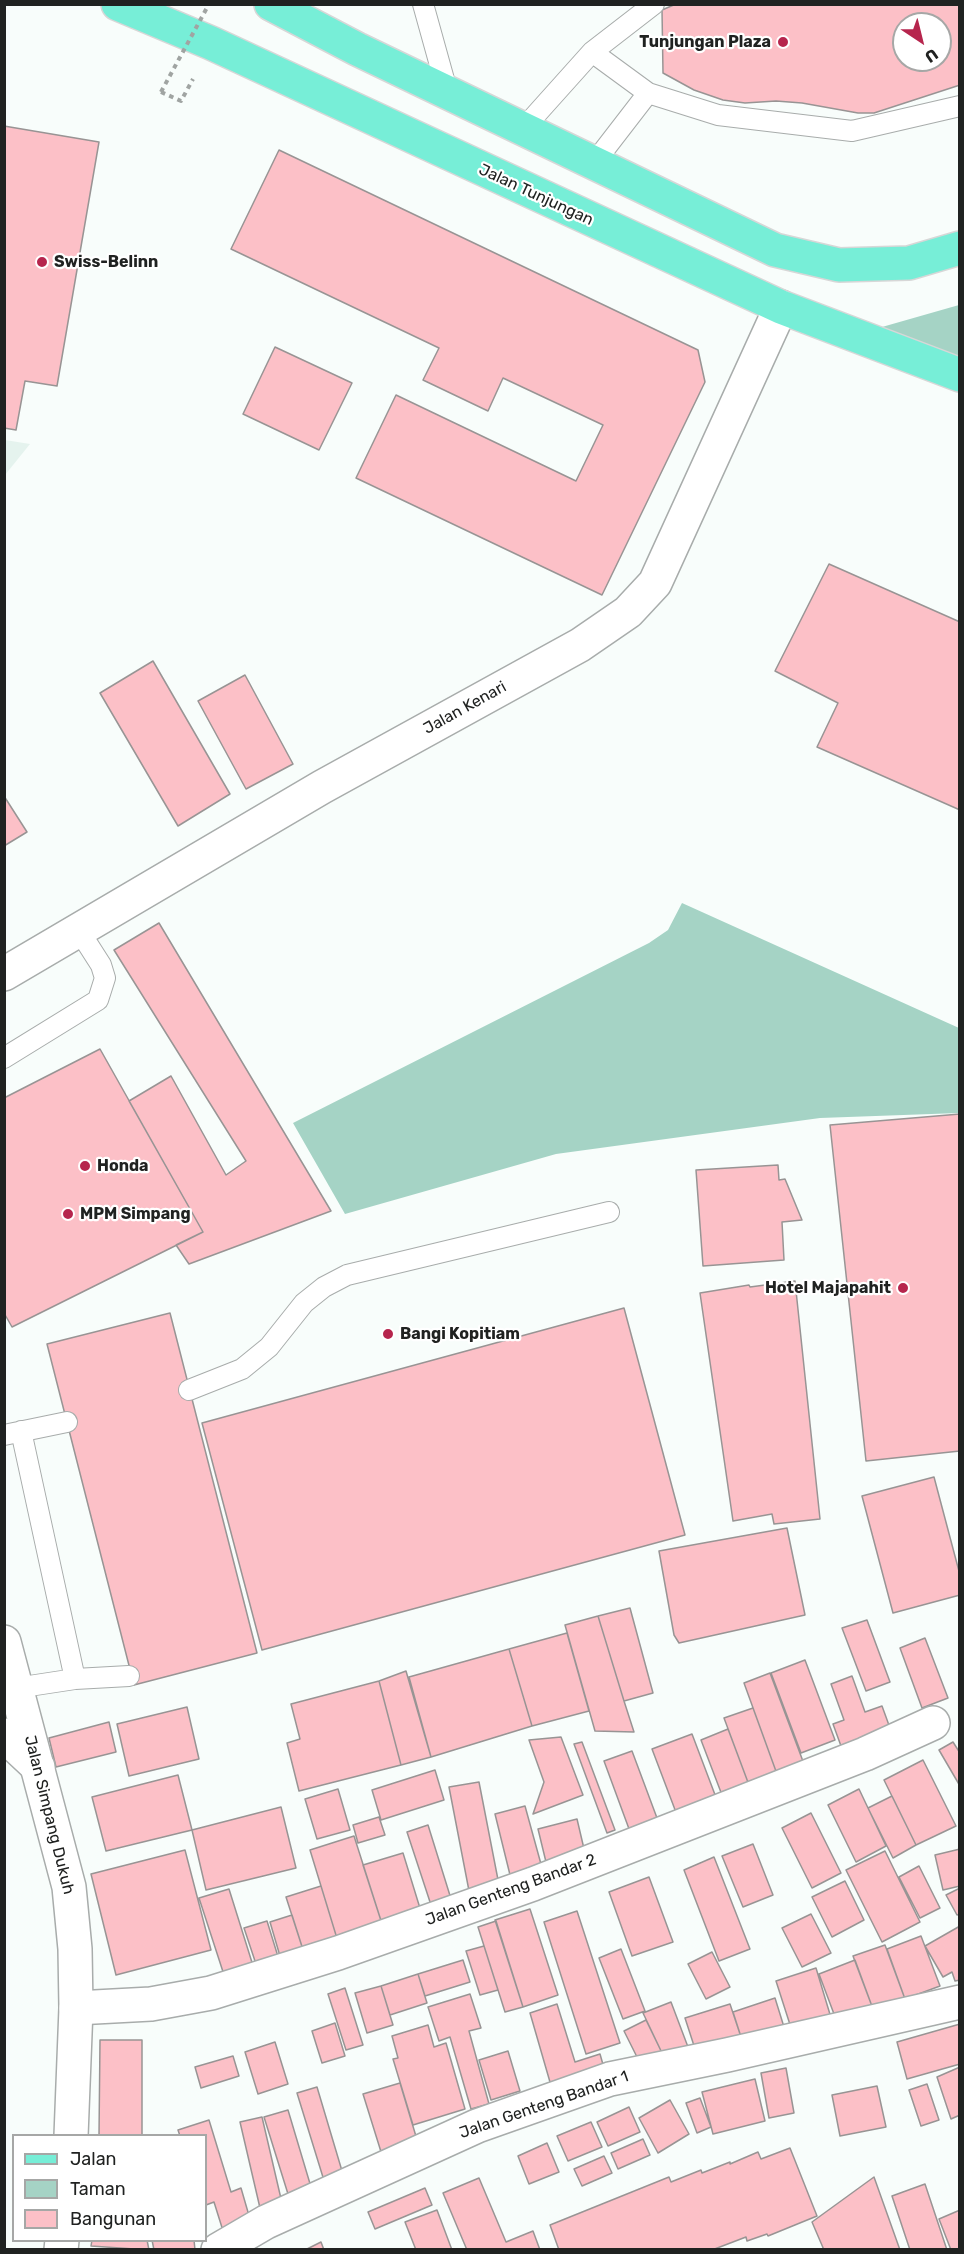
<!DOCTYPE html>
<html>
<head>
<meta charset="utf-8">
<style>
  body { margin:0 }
  #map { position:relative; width:964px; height:2254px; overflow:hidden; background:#f8fdfb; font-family:Rubik,sans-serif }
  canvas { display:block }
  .frame { position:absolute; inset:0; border:6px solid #202221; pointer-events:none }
  .legend { position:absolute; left:12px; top:2134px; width:195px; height:108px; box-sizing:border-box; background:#fff; border:2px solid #a6a7a6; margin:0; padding:8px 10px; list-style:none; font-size:18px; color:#202221 }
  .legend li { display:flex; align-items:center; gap:12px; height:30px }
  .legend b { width:30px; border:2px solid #a6a7a6 }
  .north { position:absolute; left:892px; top:12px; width:60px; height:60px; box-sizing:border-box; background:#fff; border:2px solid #a6a7a6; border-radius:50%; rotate:145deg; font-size:16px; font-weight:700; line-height:24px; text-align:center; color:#202221 }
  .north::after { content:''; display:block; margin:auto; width:21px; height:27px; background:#b6254d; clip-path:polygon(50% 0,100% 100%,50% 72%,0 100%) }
</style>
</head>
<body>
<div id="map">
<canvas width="964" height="2254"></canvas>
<div class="frame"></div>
<ul class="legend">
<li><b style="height:8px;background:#77eed7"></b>Jalan</li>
<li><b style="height:16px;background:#a5d3c5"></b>Taman</li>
<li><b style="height:16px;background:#fcc0c7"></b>Bangunan</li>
</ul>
<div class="north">U</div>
</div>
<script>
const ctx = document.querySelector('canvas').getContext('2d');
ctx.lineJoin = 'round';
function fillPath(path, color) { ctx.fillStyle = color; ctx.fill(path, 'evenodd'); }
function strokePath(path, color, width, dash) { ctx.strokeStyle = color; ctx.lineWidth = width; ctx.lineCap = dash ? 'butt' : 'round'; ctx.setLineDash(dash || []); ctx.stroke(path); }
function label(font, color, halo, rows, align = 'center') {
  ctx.font = font + ' Rubik,sans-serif'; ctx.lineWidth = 4.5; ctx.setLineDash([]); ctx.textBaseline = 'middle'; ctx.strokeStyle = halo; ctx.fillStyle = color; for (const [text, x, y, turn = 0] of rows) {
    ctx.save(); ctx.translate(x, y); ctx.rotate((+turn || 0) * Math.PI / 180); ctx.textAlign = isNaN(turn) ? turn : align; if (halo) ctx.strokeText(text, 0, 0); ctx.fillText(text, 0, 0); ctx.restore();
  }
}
fillPath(new Path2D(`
  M5 440 30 444 5 475 4 440Z`), '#e5f3ee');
fillPath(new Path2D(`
  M959 305V360L875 329Z
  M682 903 959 1028V1113L820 1118 556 1154 345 1214 293 1123 649 943 668 930Z`), '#a5d3c5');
const building = new Path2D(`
  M676 4H960V85L874 113H858L802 103 776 101 745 103 723 100 694 90 663 73 662 10ZM904 24H940V60H904Z
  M4 126 99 142 57 386 25 381 16 430 4 428Z
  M279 150 698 350 705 382 602 595 356 478 396 395 576 481 603 425 503 378 488 411 423 380 439 348 231 249Z
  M275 347 352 383 319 450 243 414Z
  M829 564 960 622V810L817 747 838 703 775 671Z
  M153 661 230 794 178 826 100 693Z
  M245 675 293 764 246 789 198 701Z
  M4 796 27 832 4 846Z
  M159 923 331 1211 189 1264 176 1245 203 1232 129 1101 171 1076 226 1175 246 1161 114 950Z
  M100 1049 203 1232 12 1327 4 1313V1098Z
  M960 1114V1451L866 1461 830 1125Z
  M778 1165 779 1180 785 1179 802 1220 782 1222 784 1260 703 1266 696 1170Z
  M795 1281 820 1519 774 1524 772 1514 733 1521 700 1293 749 1285 750 1287Z
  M624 1308 685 1535 262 1650 202 1423Z
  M170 1313 257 1653 134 1685 47 1344Z
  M934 1477 960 1575V1595L893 1613 862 1496Z
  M787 1528 805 1615 679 1643 674 1635 659 1551Z
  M630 1608 653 1693 624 1701 598 1616Z
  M598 1616 624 1701 634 1732 595 1731 565 1625Z
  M867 1620 890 1682 866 1691 842 1628Z
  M567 1633 589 1711 532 1726 509 1649Z
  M925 1638 948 1698 922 1708 900 1648Z
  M509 1649 532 1726 431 1757 409 1677Z
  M805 1660 835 1740 801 1753 771 1673Z
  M406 1671 431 1757 401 1765 379 1681Z
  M770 1673 804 1764 777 1774 744 1683Z
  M852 1676 865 1712 882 1706 890 1728 841 1746 833 1724 844 1720 831 1684Z
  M379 1681 401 1765 299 1791 287 1743 300 1739 291 1704Z
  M187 1707 199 1759 129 1776 117 1724Z
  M753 1708 777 1774 749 1785 724 1718Z
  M109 1722 116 1752 56 1767 49 1738Z
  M728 1729 749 1785 722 1795 701 1740Z
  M692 1734 717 1800 677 1815 652 1749Z
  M561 1737 583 1795 533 1814 544 1782 529 1740Z
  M582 1742 615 1830 607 1833 574 1744Z
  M953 1742 960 1753V1786L939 1750Z
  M632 1751 660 1826 632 1837 604 1761Z
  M923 1760 956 1826 916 1845 884 1780Z
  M435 1770 444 1800 381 1820 372 1790Z
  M178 1775 192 1830 106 1851 92 1797Z
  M479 1782 500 1890 470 1896 449 1787Z
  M338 1789 350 1830 317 1839 305 1799Z
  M859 1789 886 1846 856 1862 828 1805Z
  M892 1796 916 1845 893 1858 868 1808Z
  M525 1806 544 1875 512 1883 495 1814Z
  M281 1807 296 1868 206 1890 192 1830Z
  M811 1813 841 1873 812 1888 782 1828Z
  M379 1817 385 1835 358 1843 353 1825Z
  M577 1819 585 1853 546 1862 538 1829Z
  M428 1825 452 1902 432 1908 407 1832Z
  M354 1836 384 1930 339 1945 310 1850Z
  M753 1844 773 1895 743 1907 722 1856Z
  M960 1849V1886L943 1890 935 1855Z
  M185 1850 211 1950 116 1975 91 1874Z
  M885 1851 920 1922 882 1942 846 1870Z
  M403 1853 423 1918 384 1930 363 1865Z
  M714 1857 750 1949 719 1961 684 1870Z
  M919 1866 940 1908 920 1918 899 1877Z
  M649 1877 673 1942 632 1956 609 1892Z
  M845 1881 864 1920 832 1937 812 1897Z
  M321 1886 339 1945 305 1956 286 1897Z
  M960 1888V1914L957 1915 946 1895Z
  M229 1889 255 1972 226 1981 199 1898Z
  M530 1909 558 1995 523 2007 495 1920Z
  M577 1911 620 2043 586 2054 544 1922Z
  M811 1914 831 1953 802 1967 782 1928Z
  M292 1915 305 1956 282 1963 270 1922Z
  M267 1921 280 1963 258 1970 244 1928Z
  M496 1921 523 2007 505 2012 478 1927Z
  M960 1926V1980L955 1981 952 1972 943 1977 925 1946Z
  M921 1936 940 1986 905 1999 887 1949Z
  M885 1945 905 1999 873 2009 853 1956Z
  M484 1946 498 1990 480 1995 466 1951Z
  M621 1949 645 2011 623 2019 599 1958Z
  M712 1952 730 1987 706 1999 688 1964Z
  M463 1960 470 1982 425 1996 418 1974Z
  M855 1960 873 2009 837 2022 819 1974Z
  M816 1968 832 2021 793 2034 776 1981Z
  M418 1974 427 2003 390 2015 381 1986Z
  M381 1986 393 2025 367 2033 355 1993Z
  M345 1988 363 2045 346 2050 328 1994Z
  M470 1994 481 2028 469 2031 489 2104 471 2109 450 2037 439 2041 428 2007Z
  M775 1998 784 2027 742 2040 733 2012Z
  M671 2002 688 2047 663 2055 643 2013Z
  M557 2004 575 2062 600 2054 604 2068 552 2089 530 2013Z
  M730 2004 742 2040 697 2055 685 2018Z
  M646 2020 663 2055 641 2065 624 2031Z
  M335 2023 345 2056 322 2063 312 2031Z
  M960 2024V2064L907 2079 897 2042Z
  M428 2025 434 2047 446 2043 465 2109 413 2125 393 2059 398 2058 392 2036Z
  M100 2040H142V2136H99Z
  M275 2042 288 2084 258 2094 245 2052Z
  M508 2051 520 2091 491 2100 479 2060Z
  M233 2056 239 2076 201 2088 195 2067Z
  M960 2067V2115L951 2119 937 2077Z
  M786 2068 794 2113 769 2118 761 2073Z
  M755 2079 765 2121 713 2134 702 2092Z
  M400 2083 418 2143 382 2155 363 2094Z
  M927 2084 939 2120 921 2126 909 2090Z
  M877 2086 886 2127 840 2136 832 2095Z
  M317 2087 345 2181 326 2187 297 2093Z
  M700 2098 711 2127 697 2133 686 2103Z
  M670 2100 689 2134 658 2153 639 2118Z
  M629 2107 640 2132 608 2146 597 2122Z
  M288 2110 311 2187 288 2194 264 2117Z
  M262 2117 282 2203 260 2208 240 2122Z
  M209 2120 231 2192 241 2188 252 2226 224 2234 214 2202 206 2205V2136H180L178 2130Z
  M591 2122 602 2147 568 2161 557 2136Z
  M643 2139 650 2155 618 2169 611 2153Z
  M547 2143 559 2172 529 2184 518 2156Z
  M790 2148 817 2216 768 2236 767 2234 747 2241 746 2237 712 2250H559L550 2225 669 2177 671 2182 701 2170 702 2173 730 2162V2164L758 2152 761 2159Z
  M604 2156 612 2173 582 2186 574 2169Z
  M874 2177 900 2250H824L812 2222Z
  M479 2178 506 2242 533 2231 540 2250H467L443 2193Z
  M925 2184 947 2250H910L892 2196Z
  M425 2188 432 2205 375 2229 368 2212Z
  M437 2210 452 2250H416L405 2222Z
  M960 2210V2250H951L939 2219Z
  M92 2240H147L149 2250 91 2246Z
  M152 2240H194L195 2250H154Z
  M321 2242 324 2250H305Z`);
fillPath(building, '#fcc0c7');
strokePath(building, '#989494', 1.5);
const service = new Path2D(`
  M423 4 448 94
  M592 52 648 93 718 115 852 131 960 106
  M523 129 592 52 654 4
  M594 163 648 93
  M4 1058 98 1000 105 978 101 965 78 929
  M189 1390 242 1369 269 1347 304 1303 324 1287 347 1275 609 1212
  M4 1435 67 1422
  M75 1679 129 1676
  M16 1688 75 1679 21 1431`);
const minor = new Path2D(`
  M4 974 322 787 580 645 628 612 655 583 781 307
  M4 1735 38 1767
  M76 2008 151 2004 211 1993 338 1953 533 1884 865 1754 933 1723
  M218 2250 266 2222 477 2126 610 2079 727 2055 960 2002`);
const tertiary = new Path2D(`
  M4 1642 69 1887 75 1949 76 2008 71 2136
  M61 2250 62 2240`);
const primary = new Path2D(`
  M118 4 211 43 781 307 960 375
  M271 4 357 49 775 250 839 265 909 263 960 248`);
strokePath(service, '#a8acab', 22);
strokePath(minor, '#a8acab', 36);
strokePath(tertiary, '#a8acab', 36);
strokePath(primary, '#d7d7d7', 36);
strokePath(new Path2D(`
  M161 92 181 101 193 79`), '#a0a4a2', 4, [4.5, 4.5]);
strokePath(service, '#fff', 20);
strokePath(minor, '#fff', 33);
strokePath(tertiary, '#fff', 33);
strokePath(primary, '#77eed7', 33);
strokePath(new Path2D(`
  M161 92 209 4`), '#a0a4a2', 4, [4.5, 4.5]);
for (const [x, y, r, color] of [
  [783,42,6,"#b6254d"],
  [42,262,6,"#b6254d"],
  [85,1166,6,"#b6254d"],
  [68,1214,6,"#b6254d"],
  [903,1288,6,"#b6254d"],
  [388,1334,6,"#b6254d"]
]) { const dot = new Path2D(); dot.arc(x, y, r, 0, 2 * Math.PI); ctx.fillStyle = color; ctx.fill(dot); strokePath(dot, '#fff', 2); }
label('bold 16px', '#202221', '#fff', [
  ["Tunjungan Plaza",771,42,"right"],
  ["Swiss-Belinn",54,262],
  ["Honda",97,1166],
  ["MPM Simpang",80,1214],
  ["Hotel Majapahit",891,1288,"right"],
  ["Bangi Kopitiam",400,1334]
], 'left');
label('16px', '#202221', '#fff', [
  ["Jalan Tunjungan",536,195,25],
  ["Jalan Kenari",465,708,-29],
  ["Jalan Simpang Dukuh",49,1815,76],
  ["Jalan Genteng Bandar 2",511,1890,-20],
  ["Jalan Genteng Bandar 1",544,2105,-19]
]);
</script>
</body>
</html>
